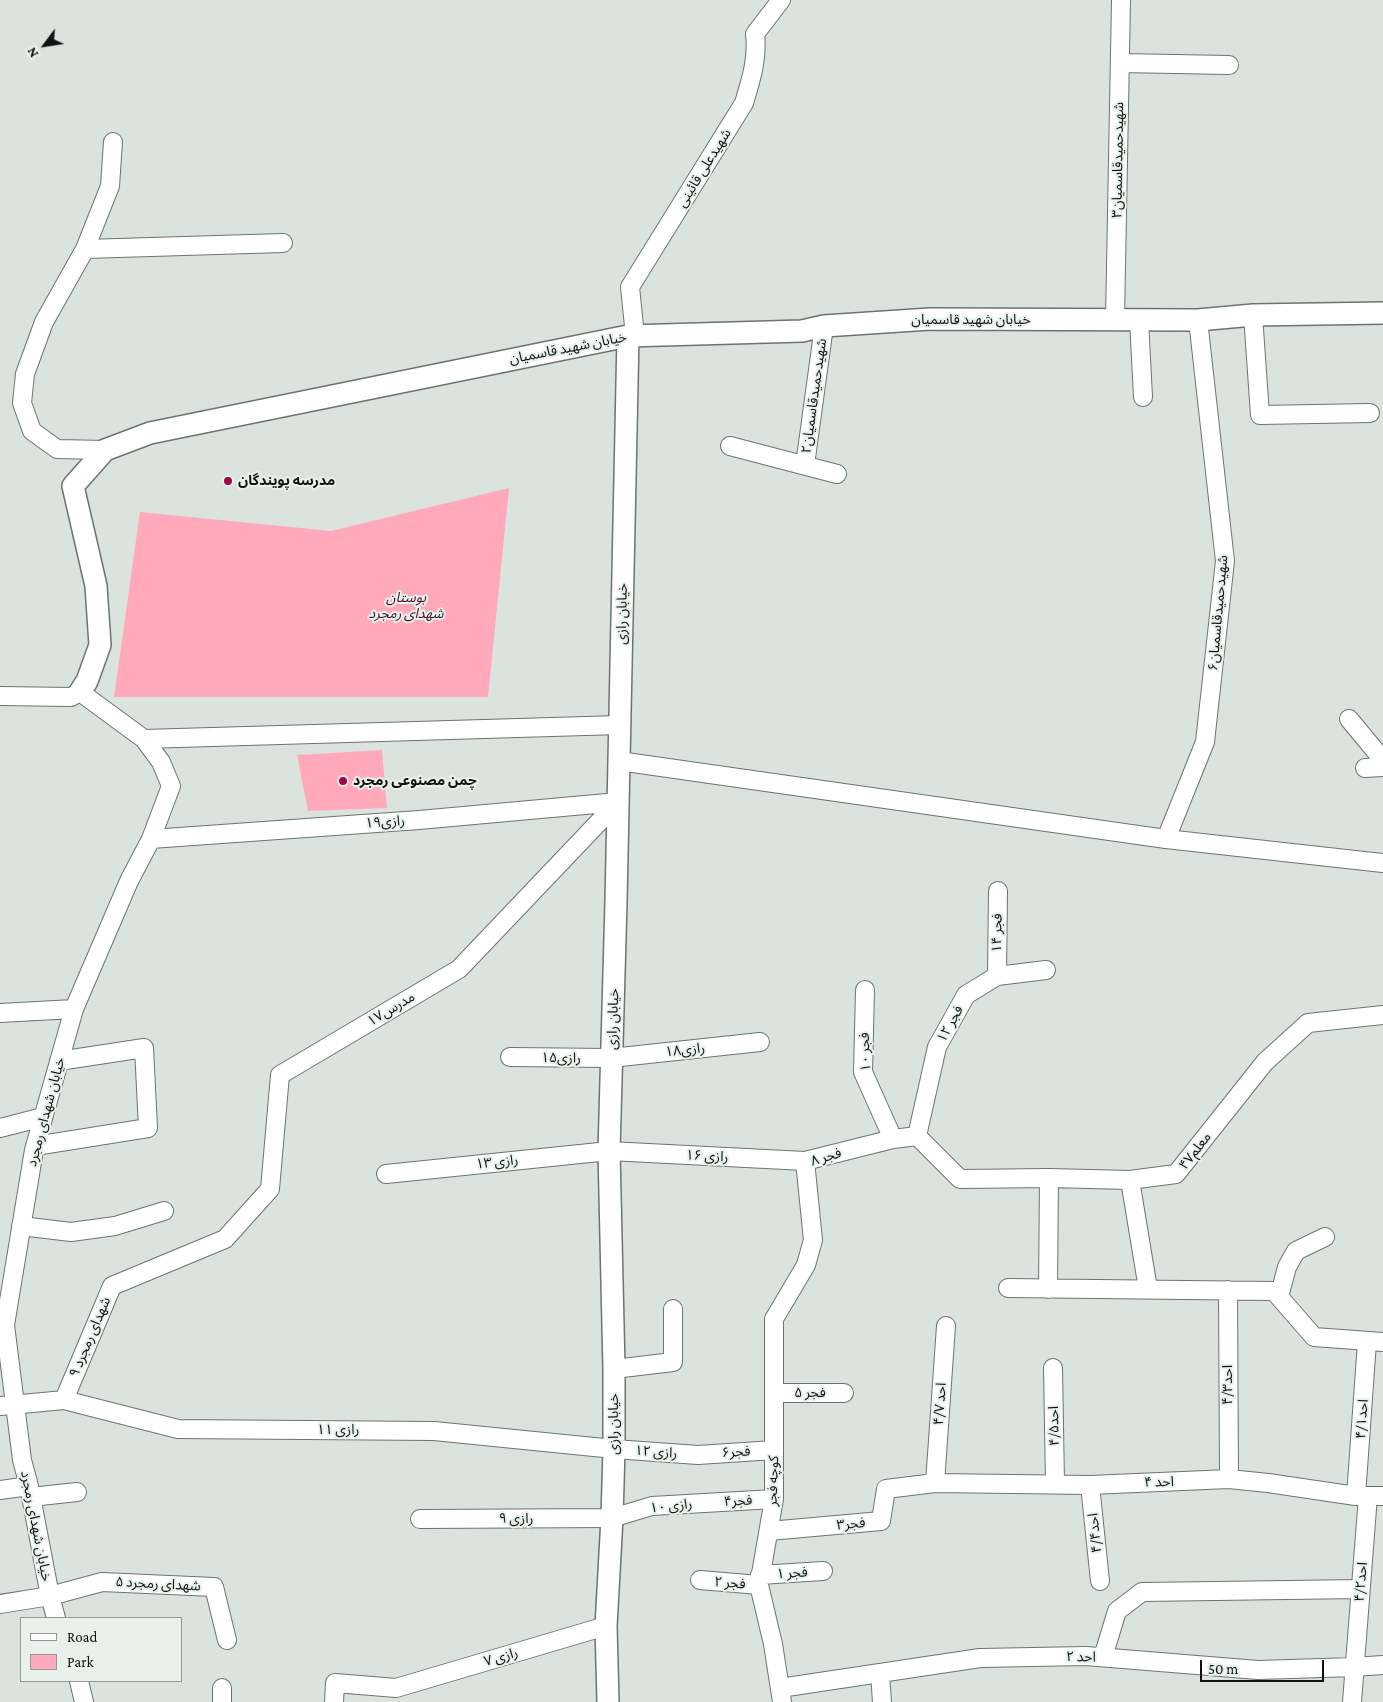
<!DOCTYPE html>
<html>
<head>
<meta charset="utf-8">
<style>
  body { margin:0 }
  #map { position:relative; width:1383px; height:1702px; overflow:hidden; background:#dbe3df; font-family:"Crimson Pro",serif }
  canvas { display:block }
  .legend { position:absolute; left:20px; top:1617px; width:162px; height:65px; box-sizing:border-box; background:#e8f1ec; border:1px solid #929894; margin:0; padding:6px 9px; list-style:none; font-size:15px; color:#101311 }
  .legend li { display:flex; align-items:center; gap:10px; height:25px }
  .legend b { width:25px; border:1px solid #929894 }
  .north { position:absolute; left:20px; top:20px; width:50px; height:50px; -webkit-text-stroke:4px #e8f1ec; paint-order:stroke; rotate:239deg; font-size:14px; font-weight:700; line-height:20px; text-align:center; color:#101311 }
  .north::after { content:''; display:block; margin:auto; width:18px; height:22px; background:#101311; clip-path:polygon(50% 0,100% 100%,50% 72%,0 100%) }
  .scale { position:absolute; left:1200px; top:1660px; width:124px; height:22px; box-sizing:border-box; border:2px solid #101311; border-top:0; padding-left:6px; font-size:15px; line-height:18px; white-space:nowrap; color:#101311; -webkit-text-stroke:4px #e8f1ec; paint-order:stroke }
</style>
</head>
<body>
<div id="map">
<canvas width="1383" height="1702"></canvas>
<ul class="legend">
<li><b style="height:6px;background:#fff"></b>Road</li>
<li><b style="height:14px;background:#ffa9bb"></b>Park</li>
</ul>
<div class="north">N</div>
<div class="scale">50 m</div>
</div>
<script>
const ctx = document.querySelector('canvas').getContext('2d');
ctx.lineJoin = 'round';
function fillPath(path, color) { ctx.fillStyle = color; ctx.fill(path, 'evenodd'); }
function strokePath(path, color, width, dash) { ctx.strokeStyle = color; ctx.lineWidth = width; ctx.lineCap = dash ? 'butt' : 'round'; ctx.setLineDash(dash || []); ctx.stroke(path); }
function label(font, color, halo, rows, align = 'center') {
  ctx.font = font + ' "Crimson Pro","Noto Sans Arabic",serif'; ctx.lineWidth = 4; ctx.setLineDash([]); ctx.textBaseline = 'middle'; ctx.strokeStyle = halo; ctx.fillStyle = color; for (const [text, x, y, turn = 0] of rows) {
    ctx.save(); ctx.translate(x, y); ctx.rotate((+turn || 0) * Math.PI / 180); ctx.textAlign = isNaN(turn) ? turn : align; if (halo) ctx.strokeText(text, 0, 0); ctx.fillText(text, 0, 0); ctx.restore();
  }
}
fillPath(new Path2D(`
  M509 488 488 697H114L140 512 331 531Z
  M382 750 387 808 308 811 297 755Z`), '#ffa9bb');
const minor = new Path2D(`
  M1120 63 1229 65
  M85 249 110 186 113 142
  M1253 315 1260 415 1370 413
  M1115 320 1121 0
  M1139 320 1143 397
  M635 336 630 287 744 103C751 80 758 58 755 34L781 0
  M730 446 837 474
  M105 450 57 449 32 431 22 403 25 374 44 322 85 249 283 243
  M805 465 824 326
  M0 696 71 697 80 692 144 739 161 762 171 786 151 839 129 881 74 1009 34 1150 5 1325 22 1460 29 1486 50 1596 56 1618
  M1349 719 1383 760
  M144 739 620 725
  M619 761 1166 839 1383 863
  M1365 768 1383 767
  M151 839 419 820 618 802
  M1166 839 1205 742 1225 561 1198 320
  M997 976 998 891
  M865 990 863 1072 893 1139
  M0 1013 74 1009
  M510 1057 611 1058 760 1042
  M0 1128 43 1117
  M917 1136 960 1179 1049 1178 1130 1180 1176 1174 1265 1062 1308 1023 1383 1015
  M917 1136 937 1047 966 995 997 976 1046 970
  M35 1146 148 1128 144 1048 59 1061
  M386 1174 609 1151 805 1161
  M1130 1180 1148 1289
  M21 1226 71 1232 115 1226 164 1211
  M1008 1288 1274 1291 1314 1337 1383 1342
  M1048 1289 1049 1178
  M1228 1290 1229 1479
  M1279 1297 1287 1267 1296 1251 1325 1237
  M1053 1368 1055 1484
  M614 1369 673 1362V1309
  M775 1393H844
  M64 1400 178 1429 434 1431 614 1449 698 1455 774 1450
  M0 1406 64 1400 112 1286 225 1239 270 1189 280 1075 459 969 618 802
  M935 1483 946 1326
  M1090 1485 1100 1581
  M0 1490 29 1486
  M1356 1496 1367 1342
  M31 1497 77 1492
  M420 1519 612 1518 652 1506 774 1499
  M769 1531 881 1521 886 1489 935 1483 1090 1485 1229 1479 1268 1483 1356 1496H1383
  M760 1575 823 1571
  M700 1580 759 1585
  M0 1604 50 1596 102 1582 214 1587 227 1640
  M1103 1657 1117 1611 1142 1592 1360 1589
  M880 1673 882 1702
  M79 1681 84 1702
  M222 1688V1702
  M780 1688 980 1658 1086 1656 1258 1670 1354 1667 1383 1665
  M334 1702 335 1683 396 1688 606 1626
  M782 1702 773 1644 759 1585 774 1499V1319L806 1265 813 1240 805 1161 893 1139 917 1136
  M1352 1702 1368 1496`);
const tertiary = new Path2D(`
  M80 692 87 681 100 645 96 586 73 486 105 450 150 433 628 336 802 331 824 326 930 319 1198 320 1253 315 1383 313
  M608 1702 606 1626 612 1518 614 1449V1369L609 1151 616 902 628 336`);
strokePath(minor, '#6c7470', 20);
strokePath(tertiary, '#6c7470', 24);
strokePath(minor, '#fff', 18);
strokePath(tertiary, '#fff', 21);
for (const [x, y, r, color] of [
  [228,481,5,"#a10849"],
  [343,781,5,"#a10849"]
]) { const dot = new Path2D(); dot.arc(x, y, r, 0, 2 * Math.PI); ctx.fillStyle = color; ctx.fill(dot); strokePath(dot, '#e8f1ec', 2); }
label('14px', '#101311', '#e8f1ec', [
  ["شهیدحمیدقاسمیان۳",1118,160,-89],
  ["شهیدعلی قائینی",704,168,-58],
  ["خیابان شهید قاسمیان",971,320],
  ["خیابان شهید قاسمیان",568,348,-11],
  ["شهیدحمیدقاسمیان۲",814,396,-82],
  ["شهیدحمیدقاسمیان۶",1218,613,-85],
  ["خیابان رازی",622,614,-89],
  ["رازی۱۹",385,822,-4],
  ["فجر ۱۴",997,933,-89],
  ["مدرس۱۷",391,1009,-31],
  ["خیابان رازی",613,1019,-88],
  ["فجر ۱۲",950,1024,-61],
  ["رازی۱۸",685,1050,-6],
  ["فجر ۱۰",865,1052,-92],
  ["رازی۱۵",561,1058,1],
  ["خیابان شهدای رمجرد",46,1112,-75],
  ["معلم۴۷",1195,1151,-52],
  ["رازی ۱۶",707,1156,3],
  ["فجر ۸",826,1157,-17],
  ["رازی ۱۳",497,1162,-6],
  ["شهدای رمجرد ۹",90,1337,-67],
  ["احد۴/۳",1228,1385,-90],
  ["فجر ۵",810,1393],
  ["احد ۴/۷",940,1404,-86],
  ["احد۴/۱",1362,1419,-86],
  ["خیابان رازی",614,1424,-90],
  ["احد۴/۵",1054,1426,-91],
  ["رازی ۱۱",338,1430],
  ["رازی ۱۲",656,1452,4],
  ["فجر۶",736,1452,-4],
  ["کوچه فجر",773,1481,-88],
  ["احد ۴",1159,1482,-2],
  ["فجر۴",738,1501,-3],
  ["رازی ۱۰",671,1506,-6],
  ["رازی ۹",516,1519],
  ["فجر۳",851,1524,-5],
  ["خیابان شهدای رمجرد",36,1526,79],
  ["احد۴/۴",1095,1533,-96],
  ["فجر ۱",792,1573,-4],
  ["احد۴/۲",1361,1582,-85],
  ["فجر ۲",730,1583,5],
  ["شهدای رمجرد ۵",158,1584,3],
  ["رازی ۷",501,1657,-16],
  ["احد ۲",1081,1657,1]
]);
label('bold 14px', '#101311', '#e8f1ec', [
  ["مدرسه پویندگان",238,481],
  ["چمن مصنوعی رمجرد",353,781]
], 'left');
label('italic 14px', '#4a1022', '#e8f1ec', [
  ["بوستان",406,598],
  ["شهدای رمجرد",406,614]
]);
</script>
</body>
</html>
